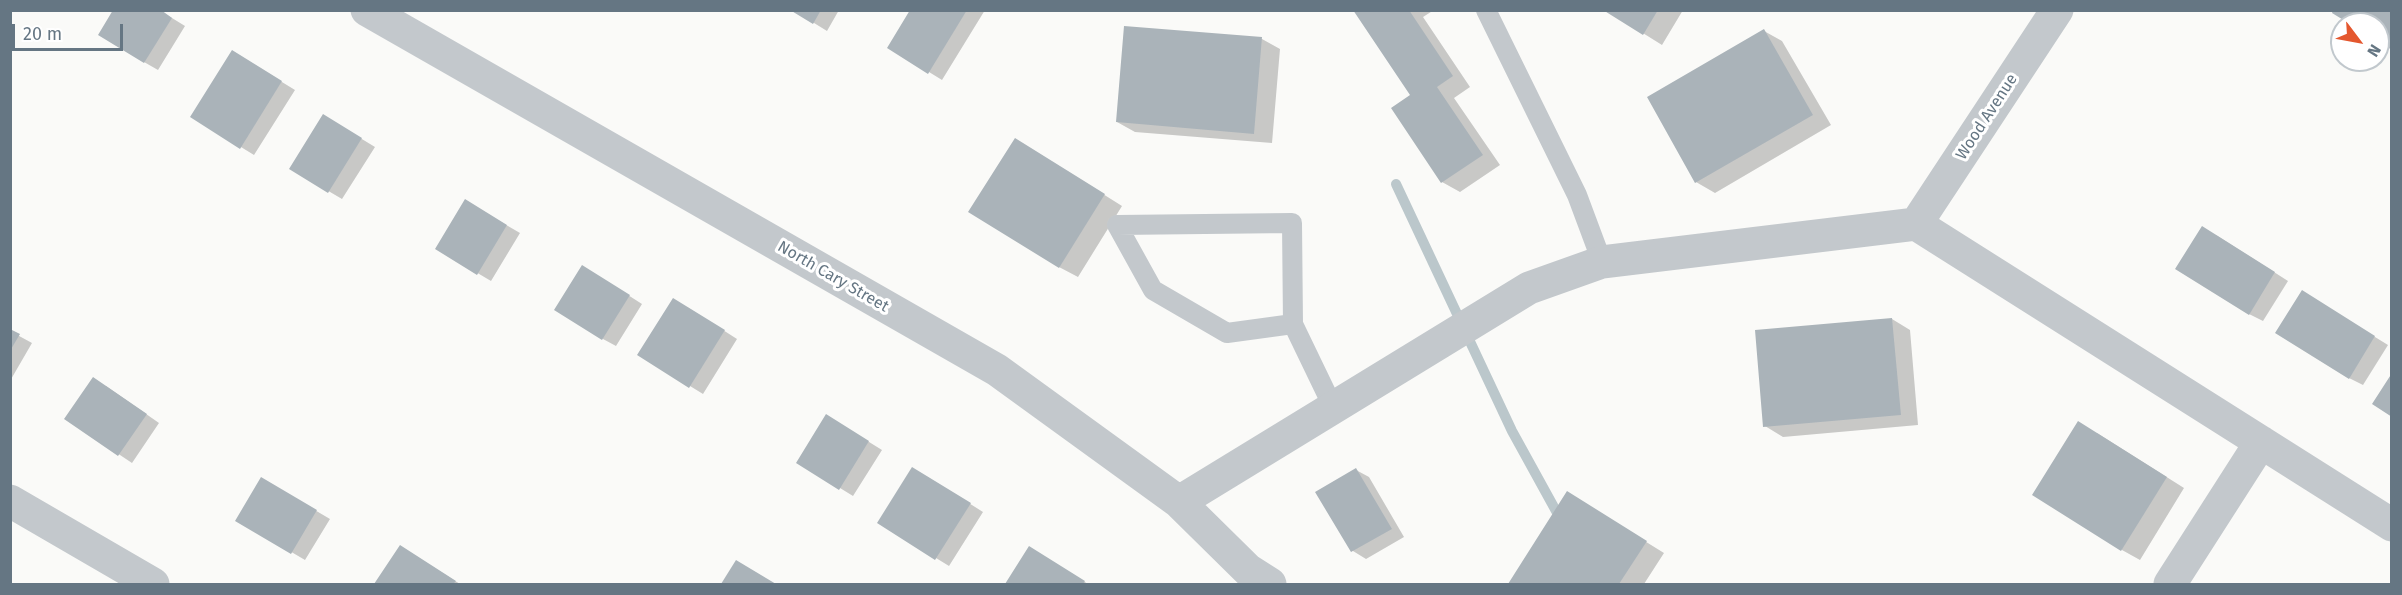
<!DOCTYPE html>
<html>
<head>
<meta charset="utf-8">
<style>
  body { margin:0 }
  #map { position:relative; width:2402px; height:595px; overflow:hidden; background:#fafaf8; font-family:"Fira Sans",sans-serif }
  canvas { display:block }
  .frame { position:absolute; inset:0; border:12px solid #657683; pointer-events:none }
  .north { position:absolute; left:2330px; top:12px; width:60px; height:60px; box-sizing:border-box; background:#fff; border:2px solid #c1c8cd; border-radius:50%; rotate:122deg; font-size:16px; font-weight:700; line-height:24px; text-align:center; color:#657683 }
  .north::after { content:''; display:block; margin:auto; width:21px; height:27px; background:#e4572e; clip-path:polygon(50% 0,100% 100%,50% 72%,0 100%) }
  .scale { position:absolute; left:12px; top:24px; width:111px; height:27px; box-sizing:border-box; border:3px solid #657683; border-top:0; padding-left:8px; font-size:18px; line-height:21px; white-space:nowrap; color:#657683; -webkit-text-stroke:4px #fff; paint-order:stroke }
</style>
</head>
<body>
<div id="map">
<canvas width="2402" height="595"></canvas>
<div class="frame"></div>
<div class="north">N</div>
<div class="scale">20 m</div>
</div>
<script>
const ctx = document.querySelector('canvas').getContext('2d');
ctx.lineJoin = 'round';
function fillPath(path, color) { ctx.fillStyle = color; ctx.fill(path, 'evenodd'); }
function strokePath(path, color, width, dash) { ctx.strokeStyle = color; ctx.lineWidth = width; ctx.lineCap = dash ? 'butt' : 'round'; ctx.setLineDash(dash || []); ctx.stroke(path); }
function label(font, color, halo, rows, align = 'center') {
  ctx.font = font + ' "Fira Sans",sans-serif'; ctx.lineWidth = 6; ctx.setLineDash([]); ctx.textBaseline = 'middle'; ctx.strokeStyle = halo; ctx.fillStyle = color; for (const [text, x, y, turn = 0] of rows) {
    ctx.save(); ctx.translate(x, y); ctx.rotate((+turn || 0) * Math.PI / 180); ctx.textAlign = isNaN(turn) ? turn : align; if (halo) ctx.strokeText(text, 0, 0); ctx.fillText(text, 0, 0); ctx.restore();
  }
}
fillPath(new Path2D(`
  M159 10 185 26 158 70 144 62Z
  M793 10H839L827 31Z
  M912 10H985L942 80 929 72Z
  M1354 10H1434L1423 17 1470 87 1454 98 1500 165 1460 192 1442 182 1412 95Z
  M1606 10H1683L1662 45Z
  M1125 27 1262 39 1280 49 1272 143 1135 132 1117 122Z
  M1764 31 1782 41 1831 125 1715 193 1696 182Z
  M246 60 295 90 254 155 192 117Z
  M324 116 375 147 342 199 291 169Z
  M1033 150 1122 206 1078 277 1059 267Z
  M465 201 520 233 491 281 437 249Z
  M2216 235 2288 281 2263 321 2249 314Z
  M595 274 642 304 616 346 603 339Z
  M2315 300 2388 345 2363 385 2349 378Z
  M687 307 737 339 703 394 690 386Z
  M1892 319 1910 330 1918 425 1783 437 1765 426Z
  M10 331 32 343 10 381Z
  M106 386 159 423 132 463 66 419Z
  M840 424 882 450 853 496 840 488Z
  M2097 433 2184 488 2140 560 2122 550Z
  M1356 470 1369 477 1404 537 1366 559 1353 551 1317 493Z
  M926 476 983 512 949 566 936 558Z
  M262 479 330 519 305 560 237 520Z
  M1567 493 1664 553 1644 584H1510Z
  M400 547 414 555 460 584H376Z
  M1029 548 1042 556 1088 584H1006Z
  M737 562 755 572 774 584H723Z`), '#0003');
strokePath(new Path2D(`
  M1396 184 1512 431 1561 520`), '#bbc7cb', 10);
fillPath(new Path2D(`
  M113 10H161L172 18 144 63 98 35Z
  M790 10H821L813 24Z
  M910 10H967L928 74 887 48Z
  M1353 10H1409L1453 76 1437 87 1483 155 1441 183 1391 108 1410 95Z
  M1603 10H1658L1643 35Z
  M2333 10H2392V50L2378 41V24H2350L2332 13Z
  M1124 26 1262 37 1254 134 1116 122Z
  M1764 29 1813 115 1695 183 1647 97Z
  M232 50 282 81 240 149 190 117Z
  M323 114 362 138 328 193 289 169Z
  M1015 138 1105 194 1059 268 968 212Z
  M465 199 507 225 477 275 435 249Z
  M2202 226 2275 272 2249 315 2175 269Z
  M582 265 630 295 602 340 554 310Z
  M2302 290 2375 336 2349 379 2275 333Z
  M673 298 725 330 689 388 637 355Z
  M1892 318 1901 415 1763 427 1755 330Z
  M10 329 20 334 10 351Z
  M2392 373V417L2372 404Z
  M93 377 147 414 118 456 64 419Z
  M826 414 869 441 839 490 796 463Z
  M2078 421 2167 477 2121 551 2032 495Z
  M912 467 971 503 935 560 877 523Z
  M1356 468 1392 529 1351 552 1315 492Z
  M261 477 317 510 291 554 235 521Z
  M1567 491 1647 541 1619 584H1508Z
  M400 545 456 581 453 584H374Z
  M1029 546 1085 581 1083 584H1005Z
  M736 560 776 584H721Z`), '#aab3b9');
strokePath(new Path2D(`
  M1486 10 1577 195 1602 262
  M1293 324 1227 333 1153 290 1117 225 1292 223 1293 324 1333 407`), '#c3c8cc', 20);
strokePath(new Path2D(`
  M367 10 997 370 1179 502 1248 570 1270 584
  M1916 224 2057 10
  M10 501 153 584
  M1179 502 1529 288 1602 262 1916 224 2392 525
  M2170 584 2261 442`), '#c3c8cc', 33);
label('16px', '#657683', '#fff', [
  ["Wood Avenue",1987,117,-57],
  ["North Cary Street",833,277,30]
]);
</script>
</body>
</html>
